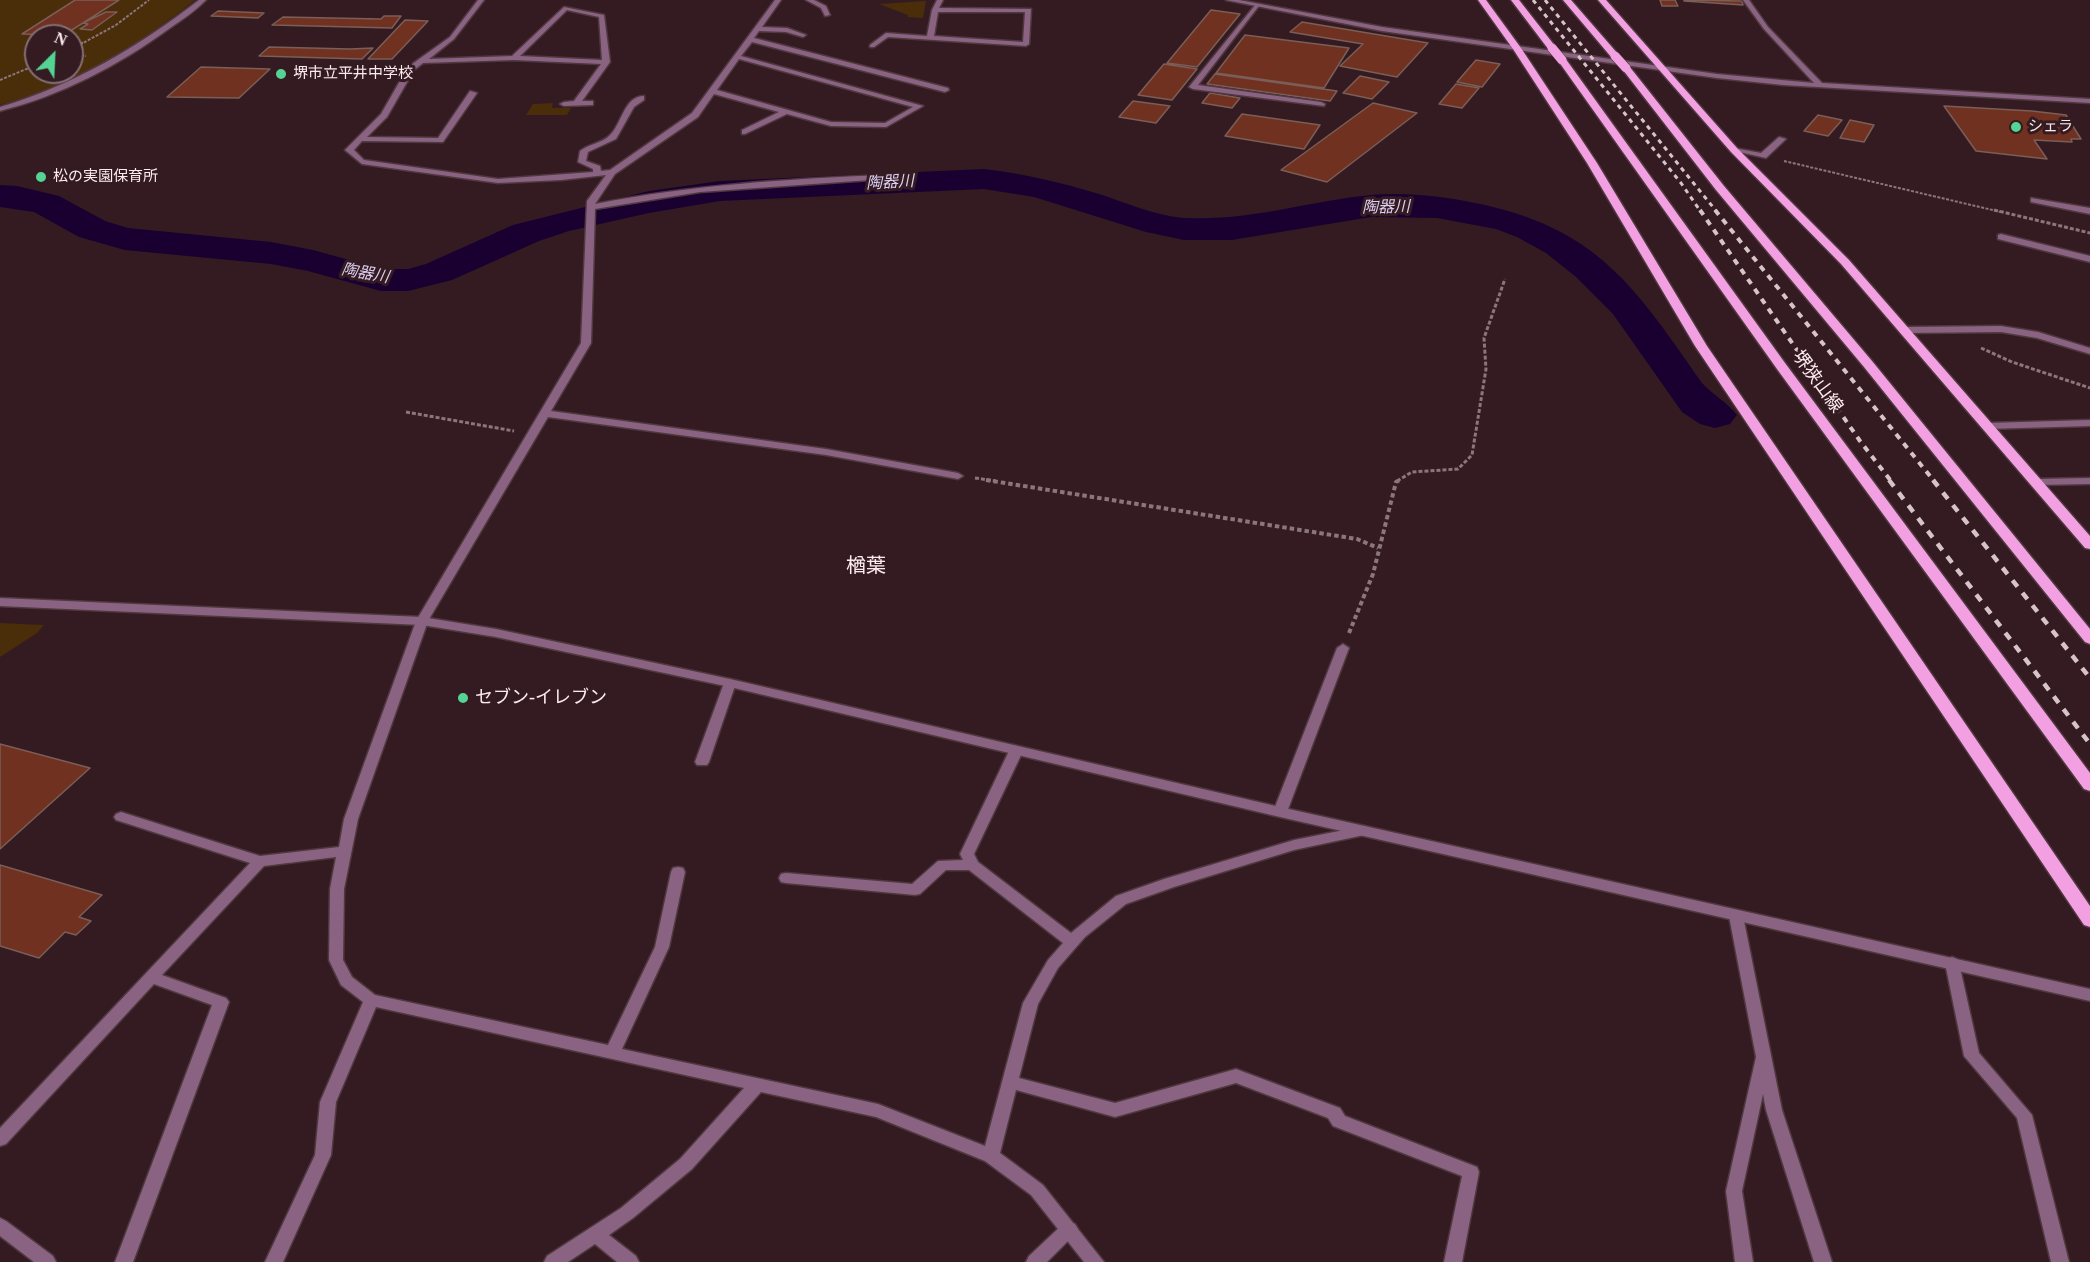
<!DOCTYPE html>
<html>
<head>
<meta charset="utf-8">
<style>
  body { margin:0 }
  #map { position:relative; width:2090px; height:1262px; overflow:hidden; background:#331b21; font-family:"Times New Roman",serif }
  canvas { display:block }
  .north { position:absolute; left:24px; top:24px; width:60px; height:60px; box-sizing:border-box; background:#331b21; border:2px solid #836e73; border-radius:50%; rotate:24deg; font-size:16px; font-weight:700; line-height:24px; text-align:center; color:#fcebee }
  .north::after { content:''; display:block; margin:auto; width:21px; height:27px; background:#54d395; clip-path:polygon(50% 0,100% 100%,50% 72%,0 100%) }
</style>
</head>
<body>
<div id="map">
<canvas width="2090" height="1262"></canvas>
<div class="north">N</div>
</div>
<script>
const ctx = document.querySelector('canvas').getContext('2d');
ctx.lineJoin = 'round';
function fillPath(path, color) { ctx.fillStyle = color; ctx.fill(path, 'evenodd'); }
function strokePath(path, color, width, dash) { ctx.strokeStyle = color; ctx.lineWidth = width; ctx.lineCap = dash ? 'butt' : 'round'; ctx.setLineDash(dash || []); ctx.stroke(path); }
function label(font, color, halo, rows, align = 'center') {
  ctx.font = font + ' "Times New Roman","Noto Sans JP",serif'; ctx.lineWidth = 6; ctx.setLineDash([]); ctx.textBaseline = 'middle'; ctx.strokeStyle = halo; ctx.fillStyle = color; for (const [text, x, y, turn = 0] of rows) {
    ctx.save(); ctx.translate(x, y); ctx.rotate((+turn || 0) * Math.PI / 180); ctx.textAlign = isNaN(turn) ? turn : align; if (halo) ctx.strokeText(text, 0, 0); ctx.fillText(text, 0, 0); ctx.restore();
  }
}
fillPath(new Path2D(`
  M0 0H195C137 46 72 86 0 105ZM36 36H72V72H36Z
  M926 1 923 18 908 17V15L879 4Z
  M553 103 552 108H571L567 115H526L533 104Z
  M0 623 44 625 37 633 0 657Z`), '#4a2d09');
fillPath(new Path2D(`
  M984 169C1025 174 1060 182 1099 194 1127 203 1158 217 1187 218 1250 221 1309 201 1371 195 1406 192 1441 196 1475 203 1597 227 1636 288 1702 383 1713 395 1727 402 1737 415L1730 424 1715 428 1700 424 1682 412 1613 314 1576 277 1546 253 1517 237 1496 229 1437 218 1371 217 1232 240H1184L1146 232 1034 197 984 189 720 201 649 213 569 231 539 241 452 280 408 291H381L308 271 271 264 125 250 79 237 34 212 0 207V185L17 186 59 196 105 221 128 228 271 242 313 250 382 269H408L426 264 513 225 649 191 720 181Z`), '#1a0031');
const building = new Path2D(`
  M75 0H119L64 35 22 34Z
  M1660 0H1675L1678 6H1662Z
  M1684 0 1742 1 1743 5 1684 1Z
  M1211 10 1240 14 1197 67 1167 63Z
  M218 11 264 13 258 18 211 16Z
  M106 12H117L92 30 80 29 88 24 83 23Z
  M384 16H401L392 28 272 25 283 17 381 19Z
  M405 20 428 21 392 59H368Z
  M1302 22 1428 43 1397 77 1340 66 1363 44 1290 32Z
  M1245 35 1349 48 1324 88 1216 73Z
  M269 47 350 49 373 48 362 59 259 56Z
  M1476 60 1500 64 1482 87 1457 82Z
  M1164 64 1197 69 1172 100 1138 95Z
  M201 67 270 69 239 98 167 97Z
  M1215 74 1337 91 1330 101 1207 84Z
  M1360 76 1389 82 1372 99 1343 93Z
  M1456 84 1479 88 1462 108 1439 104Z
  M1210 93 1240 98 1232 108 1202 103Z
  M1133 101 1170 106 1156 123 1119 117Z
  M1373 103 1417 113 1327 182 1281 170Z
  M1944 106 2032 111 2066 115 2081 139H2071L2072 142 2034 140 2047 159 1976 151Z
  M1242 114 1320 125 1304 149 1225 136Z
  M1818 115 1842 120 1828 136 1804 131Z
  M1850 120 1874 125 1864 142 1840 138Z
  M0 744 90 768 0 849Z
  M0 865 102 895 79 917 91 921 76 935 65 932 39 958 0 946Z`);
fillPath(building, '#703121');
strokePath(building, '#7a5e57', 1.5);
const service = new Path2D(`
  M1256 4 1259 6 1258 7 1198 85 1321 102 1325 104 1324 106 1193 89 1189 87Z
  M1952 957 1957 959 1959 963 1979 1053 2032 1115 2069 1262H2051L2017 1118 1964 1056 1945 963 1947 959Z
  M1069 1221 1075 1224 1078 1229 1075 1234 1047 1262H1026L1029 1256 1063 1224Z`);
const minor = new Path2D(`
  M199 0H206C195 11 182 20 170 28 118 66 62 95 0 111V107C74 85 138 47 199 0Z
  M478 0H484L454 39 429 59 512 56 564 7 604 15 610 62 582 101H593V105L564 106 560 104 564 102 574 101 601 64 514 60 423 63 414 70 387 117 367 137 438 138 470 91 477 93 443 142 362 141 354 150 364 160 498 179 593 172V169L578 162 580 151C588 144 603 143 610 135 622 124 624 96 644 96V100L634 107 616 139 588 152 586 161 600 166 601 171 610 170 692 113 775 0H781L762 27 787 28 806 35 803 37 786 32 759 31 754 38 948 88 949 90 945 92 752 42 741 56 923 106 886 127 831 126 787 114 745 134H742V130L779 112 714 94 698 117 615 174 595 204C691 185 787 179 884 175L888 177 884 179 700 192 595 209 591 343 551 411 826 449 958 473 963 476 958 479 826 455 548 417 428 621 358 819 344 889 343 960 352 977 375 995 608 1045 655 947 671 872 673 868 678 867 683 868 685 872 669 947 622 1049 878 1104 985 1146 1023 1003 1048 960 1063 943 969 870H946L920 894 915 895 786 883 781 882 779 878 781 874 786 873 912 884 938 861 963 860 960 854 1009 751 1011 748H1021L1023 751 974 854 978 862 1071 933 1116 896 1164 879 1294 840 1364 826 1369 828 1371 831 1369 834 1294 850 1174 887 1126 904 1085 937 1058 968 1038 1004 1019 1078 1115 1103 1236 1069 1340 1108 1345 1116 1477 1167 1479 1172 1462 1262H1444L1462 1176 1333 1126 1328 1118 1236 1083 1115 1117 1016 1090 1000 1153 1043 1185 1104 1262H1084L1031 1195 985 1161 876 1117 761 1092 692 1169 633 1218 609 1235 636 1256 639 1262H617L595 1244 568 1262H544L547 1256 621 1208 680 1159 744 1088 376 1007 336 1102 331 1155 283 1262H265L315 1155 320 1102 363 1002 341 985 329 960 330 889 336 857 264 866 162 975 226 998 229 1002 133 1262H115L212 1005 154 984 6 1144 0 1146V1128L250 863 116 820 114 817 116 814 121 812 260 856 339 847 344 819 416 621 581 343 587 201 606 175 561 180 498 183 362 164 345 150 381 114 408 67 450 37ZM567 10 599 17 602 60 520 56ZM739 59 913 107 885 123 831 122 717 90Z
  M806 0H814L826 6 830 15 825 16 821 8Z
  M937 0H943L939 8 1031 9 1029 44 1026 46 888 37 874 47H870V45L886 33 927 36 932 10ZM938 12H1025L1023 42 934 36Z
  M1226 0H1239L1382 27 1717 74 1814 83 1764 29 1743 0H1749L1768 27 1822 83 2090 99V103L1783 85 1717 78 1382 31Z
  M1779 137 1786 139 1766 158 1730 150 1734 148 1761 153Z
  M2031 198 2090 208V214L2031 202Z
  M2001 234 2090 256V262L1998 239V235Z
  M2001 326 2038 332 2090 348V354L2037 338 2001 332 1905 333 1900 330 1905 327Z
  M2090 420V426L1987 429 1982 426 1987 423Z
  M2090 478V484L2036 485 2031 482 2036 479Z
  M1343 644 1349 648 1287 812 1285 815H1275L1273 812 1337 648Z
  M730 679 736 683 709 762 707 765H697L695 762 724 683Z
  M1736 911 1741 912 1743 916 1782 1110 1832 1262H1814L1766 1110 1763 1094 1742 1191 1753 1262H1735L1726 1191 1756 1057 1729 916 1731 912Z
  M0 1218 6 1221 53 1256 56 1262H34L0 1236Z`);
const tertiary = new Path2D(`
  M0 598 422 617 496 629 730 679 1280 807 2090 989V1001L1280 817 730 687 496 637 422 625 0 606Z`);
const primary = new Path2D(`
  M1478 0H1486L1521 48 1597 163 1707 346 2090 906V927L2084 925 1695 346 1587 163 1513 49Z
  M1511 0H1519L1555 46V50H1549Z
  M1563 0H1571L1618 54V58H1612Z
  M1598 0H1606L1737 148 1849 260 2090 536V549L2085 548 1841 264 1731 152Z
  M1559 58H1565L1785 363 2090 773V791L2084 789 1777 369 1559 62Z
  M1623 66H1629L1724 186 1872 361 2090 629V644L2085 642 1864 367 1716 190 1623 70Z`);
strokePath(service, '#4f383e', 3);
strokePath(minor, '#4f383e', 3);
strokePath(tertiary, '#4f383e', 3);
strokePath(primary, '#4f383e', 3);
strokePath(new Path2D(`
  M72 42 83 43
  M72 49 116 25 149 0
  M72 54 86 56
  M0 80 36 65
  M1784 161 2001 212`), '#8b767b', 2, [3, 1.5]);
strokePath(new Path2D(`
  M1994 210 2090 233
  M1981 348 2012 362 2090 388
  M406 412 514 431
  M975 478 996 481
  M1397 481 1412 472 1458 469 1472 455 1486 369 1484 338 1505 279`), '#8b767b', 3, [4, 2]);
strokePath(new Path2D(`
  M986 480 1357 539 1378 548
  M1349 633 1373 574 1396 482 1400 480`), '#8b767b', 4, [4.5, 3]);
fillPath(service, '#8a6282');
fillPath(minor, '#8a6282');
fillPath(tertiary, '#8a6282');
fillPath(primary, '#f3a0e3');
strokePath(new Path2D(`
  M1533 0 1681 183 1701 212
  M1545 0 1717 212`), '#d6c4c7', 3, [4.5, 4.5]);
strokePath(new Path2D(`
  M1700 210 1860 441 1891 481
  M1715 210 1934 481`), '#d6c4c7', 4, [6, 6]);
strokePath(new Path2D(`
  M1889 480 2090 744
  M1933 480 2090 678`), '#d6c4c7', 4.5, [8, 8]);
const primaryBridge = new Path2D(`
  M1552 48 1562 60
  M1615 56 1626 68`);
strokePath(primaryBridge, '#4f383e', 10, []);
strokePath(primaryBridge, '#f3a0e3', 9);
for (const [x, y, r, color] of [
  [281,74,6,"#54d395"],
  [2016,127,6,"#54d395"],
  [41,177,6,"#54d395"],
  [463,698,6,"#54d395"]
]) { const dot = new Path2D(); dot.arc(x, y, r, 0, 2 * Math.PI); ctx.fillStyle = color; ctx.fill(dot); strokePath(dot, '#331b21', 2); }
label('15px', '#fcebee', '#331b21', [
  ["堺市立平井中学校",293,74],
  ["シェラ",2028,127],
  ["松の実園保育所",53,177]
], 'left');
label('italic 16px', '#ddcff2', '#331b21', [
  ["陶器川",890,183,-3],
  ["陶器川",1386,208,-1],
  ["陶器川",365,274,10]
]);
label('18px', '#fcebee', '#331b21', [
  ["堺狭山線",1817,382,54]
]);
label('18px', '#fcebee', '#331b21', [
  ["セブン-イレブン",475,698]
], 'left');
label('20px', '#fcebee', '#331b21', [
  ["楢葉",866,567]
]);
</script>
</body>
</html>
